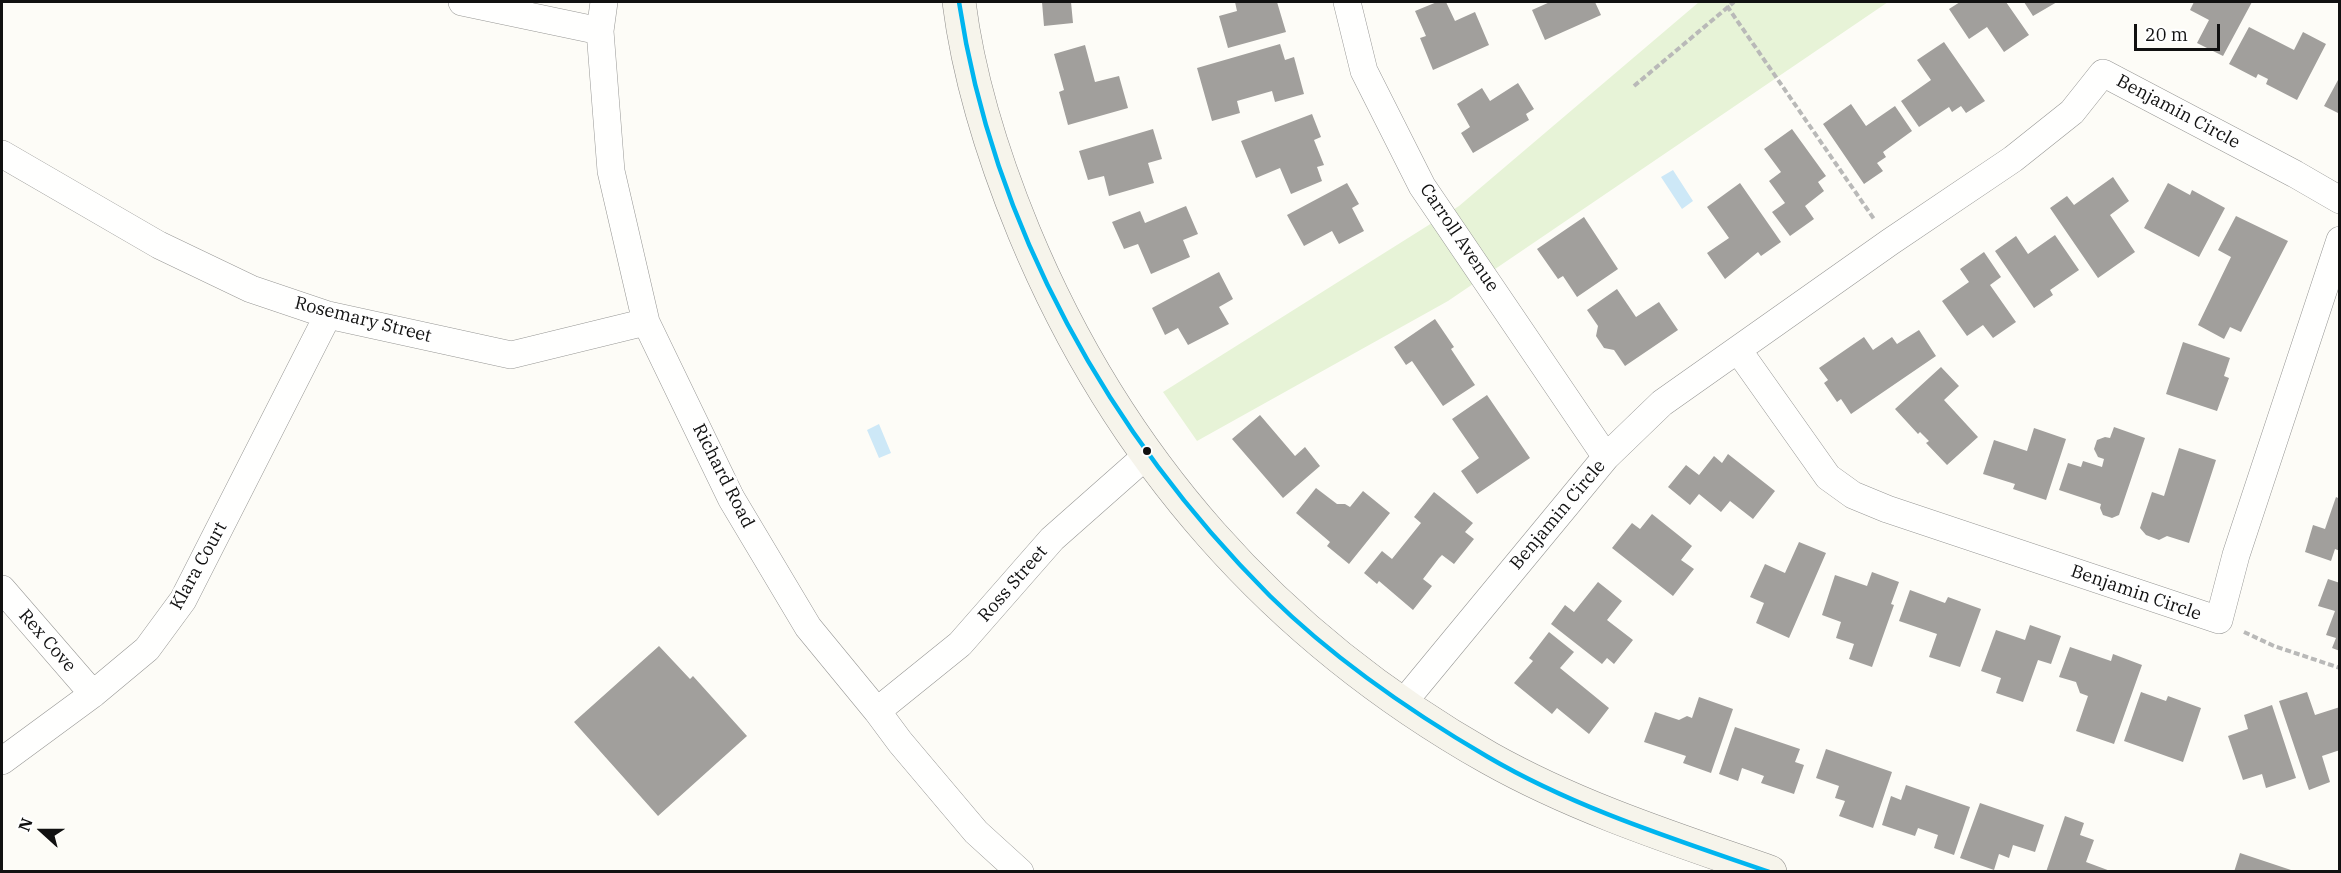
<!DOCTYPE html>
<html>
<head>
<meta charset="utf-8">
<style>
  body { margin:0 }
  #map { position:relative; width:2341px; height:873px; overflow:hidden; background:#fdfcf7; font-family:"IBM Plex Serif",serif }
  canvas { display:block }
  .frame { position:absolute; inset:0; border:3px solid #111; pointer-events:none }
  .north { position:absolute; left:12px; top:801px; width:60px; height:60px; -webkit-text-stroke:4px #fff; paint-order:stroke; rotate:291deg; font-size:16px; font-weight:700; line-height:24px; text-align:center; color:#111 }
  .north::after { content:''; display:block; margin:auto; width:21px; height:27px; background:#111; clip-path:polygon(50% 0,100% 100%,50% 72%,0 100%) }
  .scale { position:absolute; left:2134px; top:24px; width:86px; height:27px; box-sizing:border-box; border:3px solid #111; border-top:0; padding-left:8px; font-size:18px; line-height:21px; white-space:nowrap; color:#111; -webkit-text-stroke:4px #fff; paint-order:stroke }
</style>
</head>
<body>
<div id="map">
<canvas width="2341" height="873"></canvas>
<div class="frame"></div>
<div class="north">N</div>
<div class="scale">20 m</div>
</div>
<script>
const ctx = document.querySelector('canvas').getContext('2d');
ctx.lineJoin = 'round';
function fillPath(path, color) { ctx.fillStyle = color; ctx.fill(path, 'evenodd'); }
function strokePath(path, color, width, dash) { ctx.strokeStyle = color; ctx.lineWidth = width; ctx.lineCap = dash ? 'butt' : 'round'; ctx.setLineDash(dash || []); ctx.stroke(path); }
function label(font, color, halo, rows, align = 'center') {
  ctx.font = font + ' "IBM Plex Serif",serif'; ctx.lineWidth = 6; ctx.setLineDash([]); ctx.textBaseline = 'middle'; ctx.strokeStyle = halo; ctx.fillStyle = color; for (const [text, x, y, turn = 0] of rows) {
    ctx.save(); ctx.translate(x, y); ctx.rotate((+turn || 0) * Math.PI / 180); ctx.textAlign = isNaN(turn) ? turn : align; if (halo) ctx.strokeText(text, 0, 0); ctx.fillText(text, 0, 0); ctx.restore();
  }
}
fillPath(new Path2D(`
  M1699 2H1888L1448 301 1197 441 1163 392 1459 206Z`), '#e7f3d7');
fillPath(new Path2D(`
  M1673 170 1693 201 1682 209 1661 177Z
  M879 424 891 453 879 458 867 430Z`), '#cde8f7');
fillPath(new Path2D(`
  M1042 2H1071L1073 23 1044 26Z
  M1235 2H1277L1286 32 1228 48 1219 16 1237 11Z
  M1437 2H1446L1455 21 1475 12 1489 45 1433 70 1420 38 1426 36 1415 11Z
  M1550 2H1595L1601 15 1545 40 1532 10Z
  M1960 2H2006L2029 35 2004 52 1987 27 1969 39 1949 9Z
  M2024 2H2057L2033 16Z
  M2194 2H2252L2223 56 2197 43 2209 20 2190 10Z
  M2249 27 2294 50 2303 32 2326 44 2297 100 2266 84 2268 79 2258 74 2256 78 2229 64Z
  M1944 42 1985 101 1966 113 1961 106 1952 112 1949 107 1919 127 1901 101 1931 80 1917 60Z
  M1280 44 1285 60 1294 57 1304 94 1275 102 1272 91 1237 101 1240 113 1212 121 1197 68Z
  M1085 45 1095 82 1119 76 1128 108 1068 125 1059 92 1064 90 1054 54Z
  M2338 80 2340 81V114L2324 106Z
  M1518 83 1534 109 1526 114 1529 120 1473 153 1461 133 1470 127 1457 104 1482 88 1490 101Z
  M1851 104 1866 126 1895 106 1912 131 1883 152 1886 157 1877 163 1883 171 1864 184 1823 124Z
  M1312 114 1321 137 1314 140 1324 165 1317 167 1322 181 1291 194 1280 168 1256 178 1241 141Z
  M1153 129 1162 159 1148 163 1154 183 1109 196 1104 176 1088 180 1079 151Z
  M1792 129 1826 176 1818 182 1824 191 1805 206 1814 219 1790 236 1772 212 1785 203 1769 181 1781 172 1764 149Z
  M2113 177 2129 201 2110 215 2135 252 2098 278 2050 208 2067 196 2074 205Z
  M1347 183 1359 204 1352 208 1364 231 1339 244 1332 231 1304 246 1287 215Z
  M1740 183 1781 242 1761 256 1758 252 1725 279 1707 253 1729 238 1707 207Z
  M2168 183 2190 195 2192 190 2225 208 2199 257 2144 228Z
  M1186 206 1198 234 1183 240 1190 257 1151 274 1138 244 1124 249 1112 222 1140 211 1145 223Z
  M2236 216 2288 241 2241 332 2230 327 2224 339 2198 325 2231 257 2218 250Z
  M1584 217 1618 269 1577 297 1563 276 1558 279 1537 249Z
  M2055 235 2079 270 2050 290 2053 295 2034 308 1995 251 2016 236 2028 254Z
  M1984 252 2001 277 1990 285 2016 322 1993 338 1983 325 1967 336 1942 301 1969 282 1960 269Z
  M1219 272 1233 299 1219 307 1229 324 1188 345 1178 328 1165 335 1152 308Z
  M1617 289 1636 317 1659 302 1678 330 1625 366 1614 350 1604 348 1596 336 1598 326 1587 310Z
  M1435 319 1454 347 1451 349 1475 385 1443 406 1412 361 1406 365 1394 347Z
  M1919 330 1936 356 1851 414 1841 399 1837 402 1824 383 1828 380 1819 368 1864 337 1873 350 1892 337 1897 344Z
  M2183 342 2230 358 2224 376 2229 378 2217 411 2166 394Z
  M1941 367 1959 386 1944 400 1978 437 1947 465 1926 443 1929 441 1920 432 1918 434 1895 409Z
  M1487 395 1530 458 1477 494 1461 471 1479 458 1452 419Z
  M1260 415 1295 456 1305 447 1320 466 1283 498 1232 439Z
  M2114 427 2145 438 2119 515 2112 518 2103 515 2100 508 2101 504 2059 490 2068 463 2081 467 2083 461 2102 467 2104 459 2098 457 2094 449 2097 440 2105 437 2110 438Z
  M2034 428 2066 439 2046 500 2013 489 2015 484 1983 474 1994 440 2027 451Z
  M2179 448 2216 460 2189 543 2167 536 2159 540 2146 535 2140 528 2152 492 2164 496Z
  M1728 454 1775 491 1753 519 1730 501 1721 512 1699 494 1690 505 1668 487 1686 465 1699 475 1714 456 1722 463Z
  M1316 488 1337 504H1345L1350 507 1363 491 1390 513 1349 564 1327 546 1330 542 1296 513Z
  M1434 492 1473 523 1465 532 1474 539 1454 564 1442 555 1439 558 1423 579 1432 586 1413 610 1379 581 1377 584 1364 573 1382 551 1392 559 1421 523 1414 517Z
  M2336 497 2340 499V551L2335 549 2331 561 2305 552 2313 525 2325 529Z
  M1652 514 1692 546 1681 560 1694 569 1673 596 1612 548 1632 523 1640 529Z
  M1799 542 1826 553 1789 638 1756 623 1764 603 1750 597 1765 564 1785 573Z
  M1872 572 1899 582 1891 604 1894 605 1872 667 1849 659 1854 644 1836 638 1841 622 1822 615 1835 575 1867 586Z
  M2328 579 2340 583V651L2332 648 2336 638 2326 635 2335 611 2318 606Z
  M1598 582 1622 601 1607 620 1633 640 1614 664 1607 658 1602 664 1551 624 1565 605 1574 612Z
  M1910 590 1945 603 1948 597 1981 609 1960 667 1929 657 1937 634 1899 621Z
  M2030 625 2061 636 2051 664 2038 660 2023 702 1996 693 2001 678 1981 671 1996 630 2025 640Z
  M1549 632 1574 652 1560 668 1609 708 1589 734 1557 708 1552 714 1514 683 1533 661 1529 658Z
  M659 646 690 679 693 676 747 736 658 816 574 722Z
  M2070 647 2111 661 2113 654 2142 665 2114 744 2076 731 2088 696 2080 693 2076 682 2059 677Z
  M2141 692 2166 701 2168 696 2201 708 2183 762 2124 741Z
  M2307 692 2315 715 2340 707V750L2322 756 2330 782 2309 790 2279 701Z
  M1699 697 1733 709 1711 773 1683 763 1686 756 1644 742 1655 712 1679 720 1687 716 1692 718Z
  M2272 705 2296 778 2266 788 2262 774 2243 780 2228 736 2248 729 2244 715Z
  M1735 727 1800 749 1795 762 1804 765 1794 794 1761 783 1764 776 1742 768 1738 781 1719 774Z
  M1826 749 1892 772 1873 828 1839 816 1845 801 1835 798 1839 786 1816 778Z
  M1906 785 1970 807 1954 855 1934 848 1938 835 1918 828 1915 836 1882 825 1891 796 1901 800Z
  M1980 803 2044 825 2035 852 2013 845 2009 858 1999 854 1994 870 1960 858Z
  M2065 816 2084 823 2080 835 2094 840 2086 862 2113 872H2046Z
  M2240 853 2294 871V872H2234Z`), '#a19f9c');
const street = new Path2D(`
  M462 2 600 31
  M604 2 600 31 611 171 646 322 731 498 808 627 877 711 900 742 976 832 1020 872
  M1347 2 1364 71 1422 186 1606 457
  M2 154 159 245 251 289 328 315 511 355 646 322
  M1738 350 1828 477 1853 495 1887 509 2219 620 2236 555 2340 240
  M2 589 93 694
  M1402 704 1606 457 1662 403 1890 242 2013 159 2072 112 2103 73 2295 174 2340 200
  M877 711 960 644 1052 539 1147 455
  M2 761 93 694 147 649 183 600 328 315`);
const secondary = new Path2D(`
  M959 2C969 81 994 159 1024 232 1118 459 1275 637 1489 758 1578 808 1675 839 1770 872`);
strokePath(street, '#979795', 28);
strokePath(secondary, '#8e8d8b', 34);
strokePath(new Path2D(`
  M1727 6 1874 219
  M1634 86 1734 2
  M2244 632 2274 646 2340 668`), '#b9b9b8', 4, [6, 3]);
strokePath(street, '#fffffe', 27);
strokePath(secondary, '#f6f4eb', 33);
strokePath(new Path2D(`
  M959 2C993 228 1110 436 1270 596 1334 659 1411 712 1488 757 1575 808 1674 839 1769 872`), '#00b5ef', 4.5);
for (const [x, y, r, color] of [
  [1147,451,5,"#111"]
]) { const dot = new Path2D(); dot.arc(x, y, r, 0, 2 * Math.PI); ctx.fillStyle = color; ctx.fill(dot); strokePath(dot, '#fff', 2); }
label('18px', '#111', '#fff', [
  ["Benjamin Circle",2178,112,28],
  ["Carroll Avenue",1459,238,56],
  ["Rosemary Street",363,320,14],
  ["Richard Road",723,476,63],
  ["Benjamin Circle",1558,515,-50],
  ["Klara Court",199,566,-61],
  ["Ross Street",1013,584,-49],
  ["Benjamin Circle",2136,593,19],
  ["Rex Cove",47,641,49]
]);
</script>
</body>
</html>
